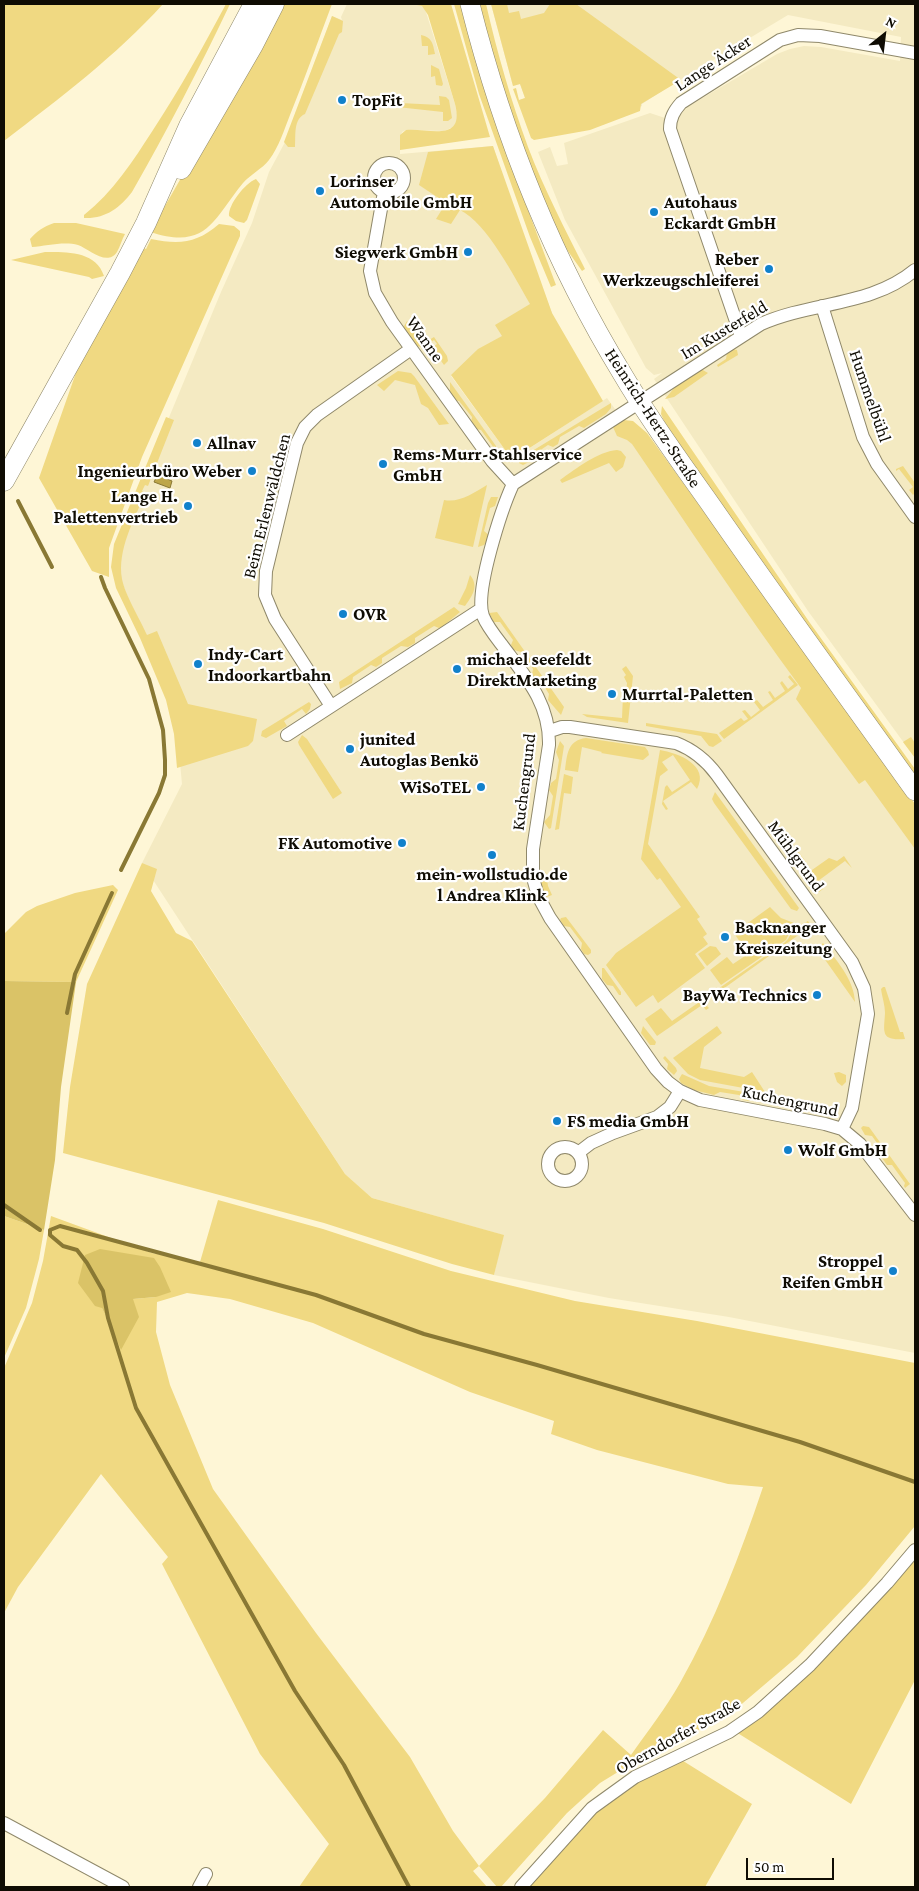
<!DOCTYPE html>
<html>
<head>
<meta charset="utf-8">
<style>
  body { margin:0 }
  #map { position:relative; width:919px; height:1891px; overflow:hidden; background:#fef6d6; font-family:"Crimson Pro",serif }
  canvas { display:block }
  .frame { position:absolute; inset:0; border:5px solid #0f0c03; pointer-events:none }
  .north { position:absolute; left:859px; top:10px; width:50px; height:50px; -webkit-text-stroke:4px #fff; paint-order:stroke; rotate:29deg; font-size:14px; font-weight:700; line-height:20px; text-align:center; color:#0f0c03 }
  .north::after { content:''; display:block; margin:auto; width:18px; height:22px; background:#0f0c03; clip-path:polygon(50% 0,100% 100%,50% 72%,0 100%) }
  .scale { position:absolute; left:746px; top:1858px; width:88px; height:22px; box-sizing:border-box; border:2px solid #0f0c03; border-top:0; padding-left:6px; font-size:15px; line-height:18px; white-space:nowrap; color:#0f0c03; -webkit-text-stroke:4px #fff; paint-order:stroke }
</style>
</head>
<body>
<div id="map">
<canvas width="919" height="1891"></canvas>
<div class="frame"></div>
<div class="north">N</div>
<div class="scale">50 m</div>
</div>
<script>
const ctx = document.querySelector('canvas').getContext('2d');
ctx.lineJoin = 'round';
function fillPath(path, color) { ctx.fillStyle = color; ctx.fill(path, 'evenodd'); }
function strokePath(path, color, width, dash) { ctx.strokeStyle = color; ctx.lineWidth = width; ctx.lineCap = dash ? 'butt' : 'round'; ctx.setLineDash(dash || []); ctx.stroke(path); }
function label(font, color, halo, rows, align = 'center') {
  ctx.font = font + ' "Crimson Pro",serif'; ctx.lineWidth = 4.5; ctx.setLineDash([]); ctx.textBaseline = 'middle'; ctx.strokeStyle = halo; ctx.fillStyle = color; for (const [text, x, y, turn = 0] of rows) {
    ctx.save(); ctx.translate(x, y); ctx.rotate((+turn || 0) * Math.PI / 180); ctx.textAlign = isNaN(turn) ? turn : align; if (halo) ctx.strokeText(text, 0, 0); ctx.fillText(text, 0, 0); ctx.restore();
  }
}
fillPath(new Path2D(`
  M347 4H394L397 5 411 4 422 6 425 9 455 104 458 118 454 127 444 131 406 130 402 132 400 141V154L493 146 518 225 552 313 451 376 508 454 512 456 519 455 607 398 915 824V1353L729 1317 609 1298 494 1275 503 1235 372 1198 345 1174 142 863 182 784 176 720 116 567 148 468 221 292 252 223 269 172 284 144 332 16 342 20 341 17Z
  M491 4H915V758L808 611 654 379 662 373 654 375 646 368 565 220 538 152 550 147 557 166 568 164 564 143 650 113 674 121 677 113 777 54 790 49 804 46 821 47 900 61 901 37 788 15 665 89 642 104V106L589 126 517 101 525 98 520 84 513 86Z`), '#f4eac2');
fillPath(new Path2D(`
  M4 4H163C116 56 60 98 4 141Z
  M226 4H230C200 67 167 131 132 192 120 208 105 219 84 218V215C113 192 133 161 153 130 180 89 203 47 226 4Z
  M281 4H332C318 41 305 78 290 115 284 130 279 147 269 160 262 169 251 174 243 183 212 221 207 250 150 232Z
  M411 4H451L490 137 400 150V135L406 130C429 128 465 143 455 104L428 15 422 6Z
  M454 4H461L500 135 556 285 551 287 530 237 479 94Z
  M477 4H486C497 52 511 101 528 147 544 189 565 229 585 269L582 271 565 247 534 183 516 139Z
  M491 4H507L509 13 519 11 521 19 544 13 550 4H576L681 80 641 104 640 111 590 130 534 140 531 138 513 89 516 88 519 100 525 98 520 84 513 86Z
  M332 16 343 21 342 32 339 34 305 114C293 119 296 136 295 147H288L284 142Z
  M421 35C432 37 433 44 435 54L428 55V46H422Z
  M431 65 439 69 443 84 442 86 436 85 435 76 431 77Z
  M397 95H400V103L440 105 439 96 446 97 449 100 452 118 448 121H443V112L397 107Z
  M493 146 552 313 603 401 517 456 508 454 451 375 478 349 502 336 495 325 530 304C515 278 487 223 460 210L451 224 436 219 446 203 419 185 428 152Z
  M256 179 260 184 247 220 244 223 236 221 229 216C228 205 245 183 256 179Z
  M54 223H76L125 234C122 239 120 247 117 252 107 267 89 249 78 245 64 241 46 246 32 247L30 239C37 231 43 227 54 223Z
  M219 224 234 226 240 231V236L142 457 109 548V577L92 571 39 478 78 367 143 248 146 249 151 239C180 245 197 243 219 224Z
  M45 252C67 252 96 251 104 276L92 279 89 277 11 260Z
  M409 315 429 340 434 337 447 356 448 361 444 365 432 348 437 344 434 340 429 344Z
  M407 321 428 350 426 352 422 347 416 346 403 328Z
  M733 349 737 350 738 355 718 367 717 365 726 359 727 353Z
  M701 369 708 373 674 397 665 399 675 387Z
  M398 371 411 373 414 376 449 424 439 425 428 408 421 404 415 385 395 380 384 391 377 385Z
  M450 382 496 446V448H494L481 430 476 429 471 423 472 417 459 401 453 400 450 395Z
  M611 403V408L606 414 584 428 579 426 560 437 558 444 553 447 548 445 530 457 531 461 523 465 519 463V459Z
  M662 406 810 623 915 769V783L745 540 665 423 661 414Z
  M166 417 174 420 148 486 145 485 142 491 145 494C134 520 117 550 122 579 125 595 140 619 147 635L157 631 188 704 257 719 253 741 248 746 177 768 174 734 166 700 140 638 116 588 111 567 114 544Z
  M624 420 633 421 647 433 915 804V849L865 780 859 784 796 699 801 688C742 608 688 526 632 444L627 440 617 436 613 427Z
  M617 450 621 451 626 457 623 467 616 472 609 463 562 483 560 480C577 468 597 452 617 450Z
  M903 466 915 483V493L913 495 909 490 913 487 899 469 896 471V469Z
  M487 485 473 547 435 538 444 500C460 503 473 493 487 485Z
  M491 497H498L495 506 490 508 484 531 490 536 484 545 478 547 488 503Z
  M470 575C479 586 473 595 465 606L458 604 466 588Z
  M454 607 460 612 442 627 439 628 434 626 415 638V643L408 647 401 646 382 658V663L376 667 371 665 353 677 352 683 340 689 339 682Z
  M497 612 564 707 561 715 548 700 549 694 541 681H536L532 675 533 669 521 652 514 650 511 645 513 640 500 622H494L489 613Z
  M626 666 633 676 628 723 587 717 582 714 622 718 623 695 626 693 627 683 624 677 626 675 622 669Z
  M790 675 798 685 724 739 719 733 741 718 744 721 748 719 742 711 745 710 751 717 760 710 754 702 757 700 763 707 773 700 768 692 770 691 775 698 785 691 780 683 782 681 788 689 794 684 788 677Z
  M309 702 311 704 310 709 306 714 302 709 284 721 287 726 266 738 261 736 262 731Z
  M646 723 717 734 722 741 713 747 709 746 701 736 646 726Z
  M302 735 307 739 342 793 333 799 299 745 298 742Z
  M911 737 915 743V758L903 742Z
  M586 738 645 747 648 751 649 755 643 760 601 753 602 752 582 747 578 772 565 770C567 756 567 740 586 738Z
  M560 741 564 746 551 828 549 829 544 822 550 815 553 796 549 790 551 783 556 779 559 760 556 752Z
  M660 750C678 753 710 765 697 789L691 782 663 801 668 809 666 810 662 804 665 787 667 785 672 792 690 780 673 755 662 762 668 770 660 776 648 844 700 917 697 919 707 934 703 937 708 944 695 954 705 968 658 1003 653 995 636 1007 606 965 616 953 681 907 660 878 657 880 641 859Z
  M564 774 573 777 571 794 564 793 559 829 555 830Z
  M715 792 799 908 797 911 791 909 714 803 712 799Z
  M772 826 775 830 780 826 806 862 796 869 767 828Z
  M844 856 852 868 845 861 818 881 823 889 815 895 802 877 829 858 837 861Z
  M142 863 157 869 151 891 176 933 192 941 345 1174 372 1198 504 1235 494 1275 452 1264 324 1223 63 1153 70 1087 87 984Z
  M538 870 546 872 548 886 552 895 547 897 544 896Z
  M113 885 118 890 76 982 4 981V934L26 912 37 906 75 893Z
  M770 907 781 918 794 923 786 940 721 985 710 970 727 957 733 964 748 954 734 933Z
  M566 917 591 950V953L588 955 584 954 581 949 582 943 570 927 564 926 560 920 561 918Z
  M808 921 811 926 709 999 707 1006 709 1008 706 1010 702 1005 657 1036 645 1019 661 1008 672 1021 784 943 788 939 796 924H802Z
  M823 943C836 960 854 979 855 1002L821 954 819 947Z
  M710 946 716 947 721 954 707 966 698 954Z
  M602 968H604L621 992V995H619L613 986 607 985 602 979Z
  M883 987H885L900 1032H903L905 1039C880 1041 884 1032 885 1013 885 1005 882 997 881 989Z
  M643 1026 656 1042 655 1045H650L641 1033Z
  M717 1026 722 1033 704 1047 700 1068 744 1077 752 1072 765 1092 700 1080 688 1074 673 1058Z
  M665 1056 676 1068 677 1071 674 1075 667 1069 668 1064 663 1058Z
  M839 1072 846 1075V1082L842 1086 837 1082 834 1073Z
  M682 1074 709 1086 827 1106 834 1111 828 1113 815 1112 810 1107 792 1104 786 1107 779 1106 775 1101 755 1097 749 1101 743 1100 739 1095 720 1092 714 1095 694 1090 681 1083 679 1079Z
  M863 1126 869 1127 910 1184 905 1188 904 1186 905 1183 892 1165H887L882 1158 884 1153 872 1136 865 1135 861 1128Z
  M218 1200 323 1229 451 1271 575 1301 697 1321 915 1363V1526L866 1585 797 1657 730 1714 631 1764 600 1783 567 1813 501 1887H497L479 1866 473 1871 487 1887H299L329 1844 260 1754 162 1564 168 1557 101 1474 18 1587 4 1613V1368L32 1303 43 1261 51 1216 152 1253 200 1262ZM160 1267 156 1297 133 1299 121 1349 102 1308ZM187 1293 230 1299 313 1323 470 1392 554 1421 551 1434 597 1450 728 1484 763 1487C740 1555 715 1621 680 1683 666 1708 647 1732 631 1755L603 1730 545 1798 479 1866 453 1831 410 1757 316 1633 213 1489 170 1385 156 1332 157 1302Z
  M4 1216 44 1230 39 1259 26 1308 4 1358Z
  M915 1556V1680L851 1804 736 1732Z
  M680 1759 752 1804 705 1887H526L590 1816 635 1782Z`), '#f0d982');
fillPath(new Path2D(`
  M4 981 76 982 61 1087 55 1160 44 1230 4 1216Z
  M100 1249 154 1258 160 1267 171 1292 156 1297 133 1299 139 1317 121 1350 102 1308 95 1306 78 1283 85 1255Z`), '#dac367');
const water = new Path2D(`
  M160 476 172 481 170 488 154 482 156 478Z`);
fillPath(water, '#bda649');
strokePath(water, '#897834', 1);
strokePath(new Path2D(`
  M18 501 52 567
  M101 577 105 588 149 679 163 730 165 760V775L159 793 121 870
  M67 1013 75 974 112 893
  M4 1205 40 1230
  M409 1887 344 1765 295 1691 136 1408 108 1318 103 1291 87 1263 77 1250 63 1246 50 1235V1230L60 1226 316 1295 424 1334 537 1365 800 1442 915 1482`), '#897834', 4);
const street = new Path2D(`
  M374 178a15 15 0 1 1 30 0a15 15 0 1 1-30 0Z
  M384 192 370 271 375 293 392 322 492 461 513 484
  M915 270C870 307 813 301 761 324L513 484C502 508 474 592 483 616 487 626 495 636 502 645 525 676 550 703 549 745L533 849V878L538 896 550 918 656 1069 668 1082 680 1091 700 1100 825 1124 842 1129 860 1144 915 1215
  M822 306 863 437 877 464 915 517
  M741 336 670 129C670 118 674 111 681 103L780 40 798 35 820 36 915 53
  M331 706 275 619 265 595 266 571 297 443 305 427 317 415 411 349
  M550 731 562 727H570L676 743C694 750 706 760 717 775L852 962 864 988 868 1014 852 1108 842 1129
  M287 735 481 609
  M548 1164a17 17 0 1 1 34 0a17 17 0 1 1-34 0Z
  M578 1153 591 1143 613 1133 657 1117 670 1107 680 1091
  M4 1823 123 1887
  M199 1887 206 1874
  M521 1887 592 1808 635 1777 729 1732 758 1712 810 1665 887 1583 915 1550`);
const secondary = new Path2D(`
  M470 4C503 135 552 259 623 375 650 421 682 464 713 508 779 603 848 697 915 791`);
const primary = new Path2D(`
  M181 169 253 45 274 4
  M4 481 120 273 146 223 189 126 254 4`);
strokePath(street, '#8f886a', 14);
strokePath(secondary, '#8f886a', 20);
strokePath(primary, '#8f886a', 21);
strokePath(street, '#fff', 12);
strokePath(secondary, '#fff', 19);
strokePath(primary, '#fff', 20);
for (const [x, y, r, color] of [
  [342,100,5,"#1181cb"],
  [320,191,5,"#1181cb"],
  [654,212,5,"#1181cb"],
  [468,252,5,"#1181cb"],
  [769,269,5,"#1181cb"],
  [197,443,5,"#1181cb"],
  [383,464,5,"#1181cb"],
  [252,471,5,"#1181cb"],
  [188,506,5,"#1181cb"],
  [343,614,5,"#1181cb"],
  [198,664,5,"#1181cb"],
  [457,669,5,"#1181cb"],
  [612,694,5,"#1181cb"],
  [350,749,5,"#1181cb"],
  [481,787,5,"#1181cb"],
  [402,843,5,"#1181cb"],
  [492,855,5,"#1181cb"],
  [725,937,5,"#1181cb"],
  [817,995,5,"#1181cb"],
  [557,1121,5,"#1181cb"],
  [788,1150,5,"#1181cb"],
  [893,1271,5,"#1181cb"]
]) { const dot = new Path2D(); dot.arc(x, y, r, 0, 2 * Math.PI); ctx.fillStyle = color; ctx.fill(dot); strokePath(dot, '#fff', 2); }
label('18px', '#0f0c03', '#fff', [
  ["Lange Äcker",713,63,-33],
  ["Im Kusterfeld",724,330,-31],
  ["Wanne",425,339,55],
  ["Hummelbühl",870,396,71],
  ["Heinrich-Hertz-Straße",653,418,57],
  ["Beim Erlenwäldchen",267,506,-76],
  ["Kuchengrund",524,782,-83],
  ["Mühlgrund",796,856,54],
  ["Kuchengrund",790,1101,12],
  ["Oberndorfer Straße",678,1736,-29]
]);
label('bold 18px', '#0f0c03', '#fff', [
  ["TopFit",352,100],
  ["Lorinser",330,181],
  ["Automobile GmbH",330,202],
  ["Autohaus",664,202],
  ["Eckardt GmbH",664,223],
  ["Siegwerk GmbH",458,252,"right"],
  ["Reber",759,259,"right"],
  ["Werkzeugschleiferei",759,280,"right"],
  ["Allnav",207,443],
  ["Rems-Murr-Stahlservice",393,454],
  ["GmbH",393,475],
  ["Ingenieurbüro Weber",242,471,"right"],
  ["Lange H.",178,496,"right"],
  ["Palettenvertrieb",178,517,"right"],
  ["OVR",353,614],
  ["Indy-Cart",208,654],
  ["Indoorkartbahn",208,675],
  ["michael seefeldt",467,659],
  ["DirektMarketing",467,680],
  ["Murrtal-Paletten",622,694],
  ["junited",360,739],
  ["Autoglas Benkö",360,760],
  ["WiSoTEL",471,787,"right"],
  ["FK Automotive",392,843,"right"],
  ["mein-wollstudio.de",492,874,"center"],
  ["l Andrea Klink",492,895,"center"],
  ["Backnanger",735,927],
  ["Kreiszeitung",735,948],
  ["BayWa Technics",807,995,"right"],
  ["FS media GmbH",567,1121],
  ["Wolf GmbH",798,1150],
  ["Stroppel",883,1261,"right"],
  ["Reifen GmbH",883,1282,"right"]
], 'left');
</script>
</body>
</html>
